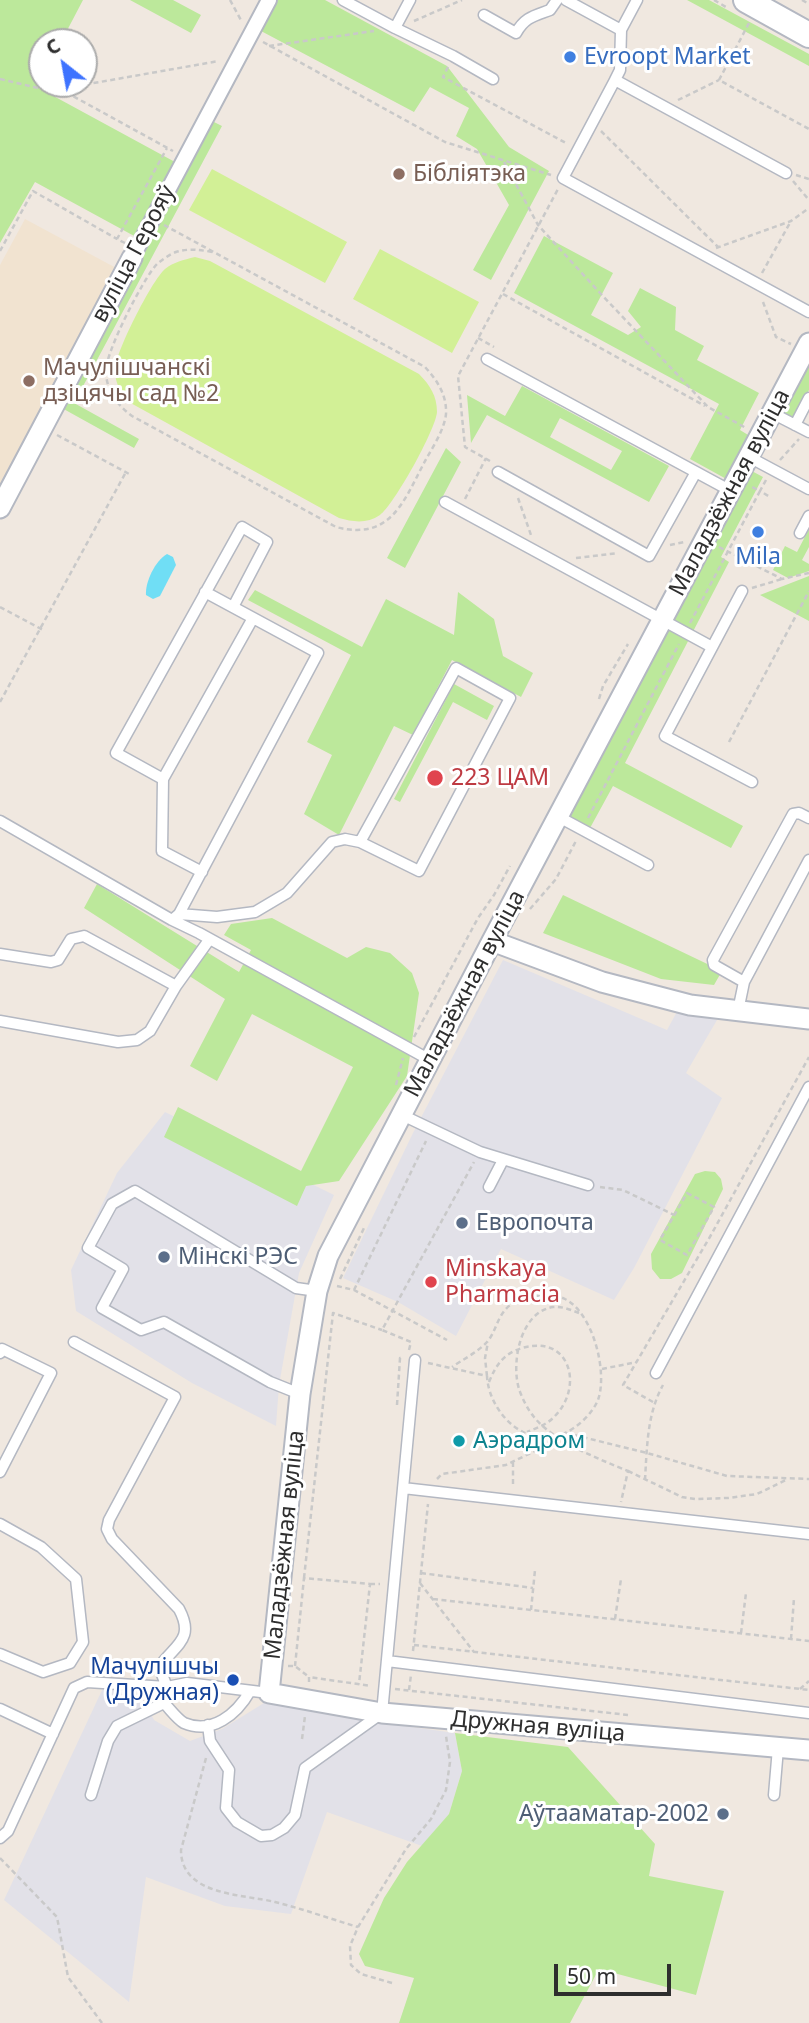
<!DOCTYPE html>
<html>
<head>
<meta charset="utf-8">
<style>
  body { margin:0 }
  #map { position:relative; width:809px; height:2023px; overflow:hidden; background:#f0e8e0; font-family:"Noto Sans",sans-serif }
  canvas { display:block }
  .north { position:absolute; left:28px; top:28px; width:70px; height:70px; box-sizing:border-box; background:#fff; border:2px solid #ababab; border-radius:50%; rotate:329deg; font-size:19px; font-weight:700; line-height:28px; text-align:center; color:#2e2e2e }
  .north::after { content:''; display:block; margin:auto; width:24px; height:32px; background:#3e73ff; clip-path:polygon(50% 0,100% 100%,50% 72%,0 100%) }
  .scale { position:absolute; left:554px; top:1964px; width:117px; height:32px; box-sizing:border-box; border:4px solid #2e2e2e; border-top:0; padding-left:9px; font-size:21px; line-height:24px; white-space:nowrap; color:#2e2e2e; -webkit-text-stroke:5px #fff; paint-order:stroke }
</style>
</head>
<body>
<div id="map">
<canvas width="809" height="2023"></canvas>
<div class="north">С</div>
<div class="scale">50 m</div>
</div>
<script>
const ctx = document.querySelector('canvas').getContext('2d');
ctx.lineJoin = 'round';
function fillPath(path, color) { ctx.fillStyle = color; ctx.fill(path, 'evenodd'); }
function strokePath(path, color, width, dash) { ctx.strokeStyle = color; ctx.lineWidth = width; ctx.lineCap = dash ? 'butt' : 'round'; ctx.setLineDash(dash || []); ctx.stroke(path); }
function label(font, color, halo, rows, align = 'center') {
  ctx.font = font + ' "Noto Sans",sans-serif'; ctx.lineWidth = 6; ctx.setLineDash([]); ctx.textBaseline = 'middle'; ctx.strokeStyle = halo; ctx.fillStyle = color; for (const [text, x, y, turn = 0] of rows) {
    ctx.save(); ctx.translate(x, y); ctx.rotate((+turn || 0) * Math.PI / 180); ctx.textAlign = isNaN(turn) ? turn : align; if (halo) ctx.strokeText(text, 0, 0); ctx.fillText(text, 0, 0); ctx.restore();
  }
}
fillPath(new Path2D(`
  M503 960 667 1030 679 1008 717 1020 686 1073 722 1098 634 1268 614 1300 501 1249 456 1336 398 1302 343 1278 413 1133Z
  M165 1112 334 1195 299 1273 279 1385 276 1426 192 1383 76 1311 71 1270 117 1173Z
  M103 1688 140 1693 154 1720 190 1741 222 1729 264 1703 376 1722 455 1733 462 1771 449 1814 422 1846 327 1812 291 1914 225 1906 146 1877 129 2002 4 1900Z`), '#e2e1e8');
fillPath(new Path2D(`
  M25 219 118 269 0 494V265Z`), '#f1e3d0');
fillPath(new Path2D(`
  M0 0H83L61 42H42V78L37 87 175 162 136 237 35 182 0 243Z
  M130 0H173L201 15 191 33Z
  M278 0H325L447 66 509 147 549 171 491 280 473 270 509 205 477 149 456 136 469 108 430 87 414 112 261 31Z
  M687 0H709L809 54V66Z
  M212 121 222 126 74 403 139 439 134 448 60 407Z
  M544 236 613 273 591 315 628 335 641 327 628 311 640 288 676 307 675 330 704 346 697 360 759 393 740 430 753 438 730 481 690 459 719 404 514 293Z
  M809 356V390L794 419 779 410Z
  M522 386 669 466 649 502 487 415 471 443 467 395 505 416ZM560 418 622 451 611 470 550 437Z
  M446 448 461 462 405 568 387 558Z
  M748 469 763 477 721 557 729 562 625 763 743 826 731 848 613 786 590 828 566 814Z
  M809 529V547L802 560 809 564V571L788 578 773 570 785 546 797 552Z
  M809 576V621L760 595Z
  M255 590 362 647 386 599 454 635 458 592 494 619 503 656 533 673 521 697 452 660 413 735 394 726 339 835 304 814 332 755 307 742 351 655 248 600Z
  M454 684 494 706 487 720 453 702 400 802 394 799Z
  M97 884 239 972 251 950 224 935 231 924 272 918 347 958 366 947 390 953 412 973 419 993 407 1076 339 1181 306 1186 297 1206 164 1137 178 1107 301 1171 353 1067 252 1014 217 1081 190 1066 225 999 84 908Z
  M563 895 722 971 714 985 661 979 543 933Z
  M705 1171 715 1172 721 1179 723 1189 682 1273 671 1279H660L652 1269 651 1254 695 1174Z
  M455 1733 568 1747 655 1844 649 1876 724 1891 696 1995 599 1969 570 2023H399L414 1978 365 1966 359 1954 384 1898 407 1862 449 1814 462 1771Z`), '#bce89b');
fillPath(new Path2D(`
  M212 169 347 242 325 283 189 210Z
  M380 249 479 302 452 353 353 299Z
  M195 257 210 261 419 374C430 385 437 396 437 412 436 429 394 505 380 515 367 524 353 522 339 518L127 401C121 392 115 383 115 371 114 355 152 280 165 269 174 262 183 260 195 257Z`), '#d2f096');
fillPath(new Path2D(`
  M167 554 173 557 176 565 160 596 153 599 146 595C145 582 155 561 167 554Z`), '#70def5');
const service = new Path2D(`
  M343 0 395 28 410 0
  M566 0 621 30 637 0
  M484 15 516 33C525 17 534 16 550 10L557 0
  M395 28 453 56 493 79
  M621 30 620 70 615 80 786 173
  M615 80 563 178 809 312
  M487 359 731 491
  M772 413 809 432
  M795 425 809 398
  M749 457 809 489
  M498 472 649 556 696 472
  M445 502 712 647
  M800 533 809 516
  M742 591 665 736 752 782
  M163 779 253 618
  M559 817 648 865
  M0 821 172 920 199 933 430 1060
  M202 872 162 851 163 779 116 753 242 527 267 542 233 607
  M179 914 318 653 205 592
  M172 920 179 914 217 917 255 912 287 893 332 842 345 839 360 842 419 871 510 698 456 668 360 842
  M0 954 51 962 58 960 71 939 84 936 176 986
  M744 982 714 965 713 960 793 814 799 813 809 818
  M738 1011 744 982 809 860
  M0 1021 118 1042 137 1040 150 1031 176 986 209 940
  M402 1115 480 1152 588 1185
  M489 1187 503 1160
  M74 1342 175 1397 109 1520 107 1529 112 1539 179 1609C195 1639 176 1644 159 1667L167 1687 164 1703 117 1726 108 1741 91 1795
  M0 1353 2 1349 51 1373 0 1472
  M656 1373 809 1087
  M300 1394 270 1382 164 1322 141 1330 102 1308 123 1269 88 1248 112 1204 135 1191 296 1288 317 1291
  M403 1488 809 1534
  M0 1524 41 1547 76 1579 83 1642 70 1663 43 1672 0 1654
  M387 1661 809 1713
  M164 1703C170 1709 177 1719 184 1723 212 1735 237 1714 250 1691
  M0 1709 53 1734
  M208 1725 210 1741 229 1770 226 1808 237 1822 261 1836 272 1835 284 1828 295 1815 305 1768 382 1713 415 1360
  M774 1795 778 1748
  M0 1838 8 1831 74 1688 87 1682 167 1687 187 1683 269 1693`);
const pedestrian = new Path2D(`
  M132 258 269 0`);
const minor = new Path2D(`
  M809 343 492 941 328 1256 317 1291 300 1394 269 1693 382 1713 809 1750
  M0 508 132 258
  M492 941 602 982 690 1005 809 1019`);
const tertiary = new Path2D(`
  M746 0 809 35`);
strokePath(service, '#b4b8c2', 13);
strokePath(pedestrian, '#b4b8c2', 18);
strokePath(minor, '#b4b8c2', 23);
strokePath(tertiary, '#b4b8c2', 28);
strokePath(new Path2D(`
  M230 0 242 22
  M714 0 726 7
  M802 0 809 4
  M414 21 462 0
  M749 23 719 80 809 129
  M263 42 445 142 551 175
  M269 46 374 31
  M448 67 443 77 566 143
  M0 79 38 88 60 89 173 151
  M60 89 219 61
  M678 100 719 80
  M601 131 718 247
  M504 162 538 225 600 293 708 407 746 428
  M796 175 809 179
  M793 181 809 200
  M164 225 425 367C437 380 447 395 446 414 444 431 432 448 424 463 403 503 390 541 336 527L132 416C117 405 106 390 106 371 105 353 144 277 157 264 162 260 170 254 176 252 189 248 200 250 213 252
  M125 243 117 239 167 148
  M716 248 791 221 809 208
  M0 251 33 191 117 239
  M762 273 791 221
  M503 294 705 406
  M763 302 776 337 791 344
  M478 338 494 347
  M57 435 131 475
  M780 460 799 439
  M490 461 465 447 458 376 558 189
  M766 480 760 491 770 497
  M518 498 531 535
  M465 499 486 458
  M670 545 684 542
  M719 547 782 579 809 573
  M576 558 618 553
  M752 588 782 579
  M0 607 45 631
  M690 623 760 491 752 487
  M599 699 603 686 628 644
  M0 702 126 472
  M729 742 809 591
  M588 818 679 644
  M530 909 556 879 577 839
  M414 1037 478 918 494 895 510 866
  M396 1085 403 1058
  M600 1187 623 1190 674 1215
  M687 1193 714 1207 687 1255 660 1240Z
  M340 1279 364 1228
  M337 1286 354 1290 447 1340
  M354 1290 426 1141
  M579 1313C571 1310 562 1306 553 1307 520 1312 511 1363 519 1389 522 1398 528 1410 534 1417 554 1442 599 1459 628 1471L621 1502
  M409 1350 411 1342 382 1330 474 1162
  M428 1363 487 1376C488 1398 503 1422 523 1432 535 1439 553 1438 565 1433 578 1427 592 1414 598 1400 608 1372 593 1313 565 1299 558 1295 546 1296 538 1296 530 1296 520 1298 513 1303 497 1313 497 1331 487 1342 478 1352 462 1360 452 1367
  M602 1369 637 1362
  M487 1376 485 1358 488 1342
  M489 1382C496 1365 503 1354 522 1348 570 1334 584 1386 555 1416 548 1424 537 1428 527 1432
  M653 1402 623 1385 711 1235 809 1057
  M397 1405 400 1358 403 1359
  M566 1433 647 1453 727 1476 809 1479
  M513 1462V1487
  M628 1471 682 1497 695 1499 728 1498 757 1494 786 1480
  M437 1479 442 1474 506 1465 541 1448 556 1437
  M645 1480C647 1447 647 1414 663 1385
  M421 1573 533 1588
  M304 1578 333 1313 382 1330
  M420 1583 474 1652
  M370 1584H380
  M433 1599 809 1641
  M531 1610 535 1570
  M615 1619 621 1579
  M741 1633 746 1593
  M791 1639 794 1598
  M414 1645 809 1690
  M413 1651 428 1504
  M288 1666H295L309 1677
  M295 1666 304 1578 370 1584 359 1684
  M309 1682V1677L371 1686
  M395 1689 628 1715
  M800 1689 809 1681
  M409 1690 411 1675
  M302 1739 305 1716
  M206 1758 181 1850C181 1896 243 1894 275 1902 303 1909 331 1919 358 1927
  M0 1858 57 1917 68 1977 102 2023
  M392 1983 361 1974 351 1965 350 1946 358 1927 406 1849 431 1819 446 1790 450 1762 446 1736`), '#c9c9c9', 2.5, [5, 3.5]);
strokePath(service, '#fff', 10);
strokePath(pedestrian, '#fff', 14);
strokePath(minor, '#fff', 19);
strokePath(tertiary, '#fff', 24);
for (const [x, y, r, color] of [
  [570,57,7,"#3f7fe0"],
  [399,174,7,"#8d6e63"],
  [29,381,7,"#8d6e63"],
  [758,532,7,"#3f7fe0"],
  [435,778,9,"#e0444e"],
  [462,1223,7,"#5c6f8a"],
  [164,1257,7,"#5c6f8a"],
  [431,1282,7,"#e0444e"],
  [459,1441,7,"#0f9aa8"],
  [233,1680,7,"#1a4fb4"],
  [723,1814,7,"#5c6f8a"]
]) { const dot = new Path2D(); dot.arc(x, y, r, 0, 2 * Math.PI); ctx.fillStyle = color; ctx.fill(dot); strokePath(dot, '#fff', 2.5); }
label('23px', '#366cbe', '#fff', [
  ["Evroopt Market",584,57],
  ["Mila",758,557,"center"]
], 'left');
label('23px', '#785e54', '#fff', [
  ["Бібліятэка",413,174],
  ["Мачулішчанскі",43,368],
  ["дзіцячы сад №2",43,394]
], 'left');
label('23px', '#2e2e2e', '#fff', [
  ["вуліца Герояў",134,254,-62],
  ["Маладзёжная вуліца",730,493,-62],
  ["Маладзёжная вуліца",465,994,-62],
  ["Маладзёжная вуліца",285,1545,-84],
  ["Дружная вуліца",538,1727,5]
]);
label('23px', '#be3a42', '#fff', [
  ["223 ЦAM",451,778],
  ["Minskaya",445,1269],
  ["Pharmacia",445,1295]
], 'left');
label('23px', '#4e5e75', '#fff', [
  ["Европочта",476,1223],
  ["Мінскі РЭС",178,1257],
  ["Аўтааматар-2002",709,1814,"right"]
], 'left');
label('23px', '#0d838f', '#fff', [
  ["Аэрадром",473,1441]
], 'left');
label('23px', '#164399', '#fff', [
  ["Мачулішчы",219,1667],
  ["(Дружная)",219,1693]
], 'right');
</script>
</body>
</html>
